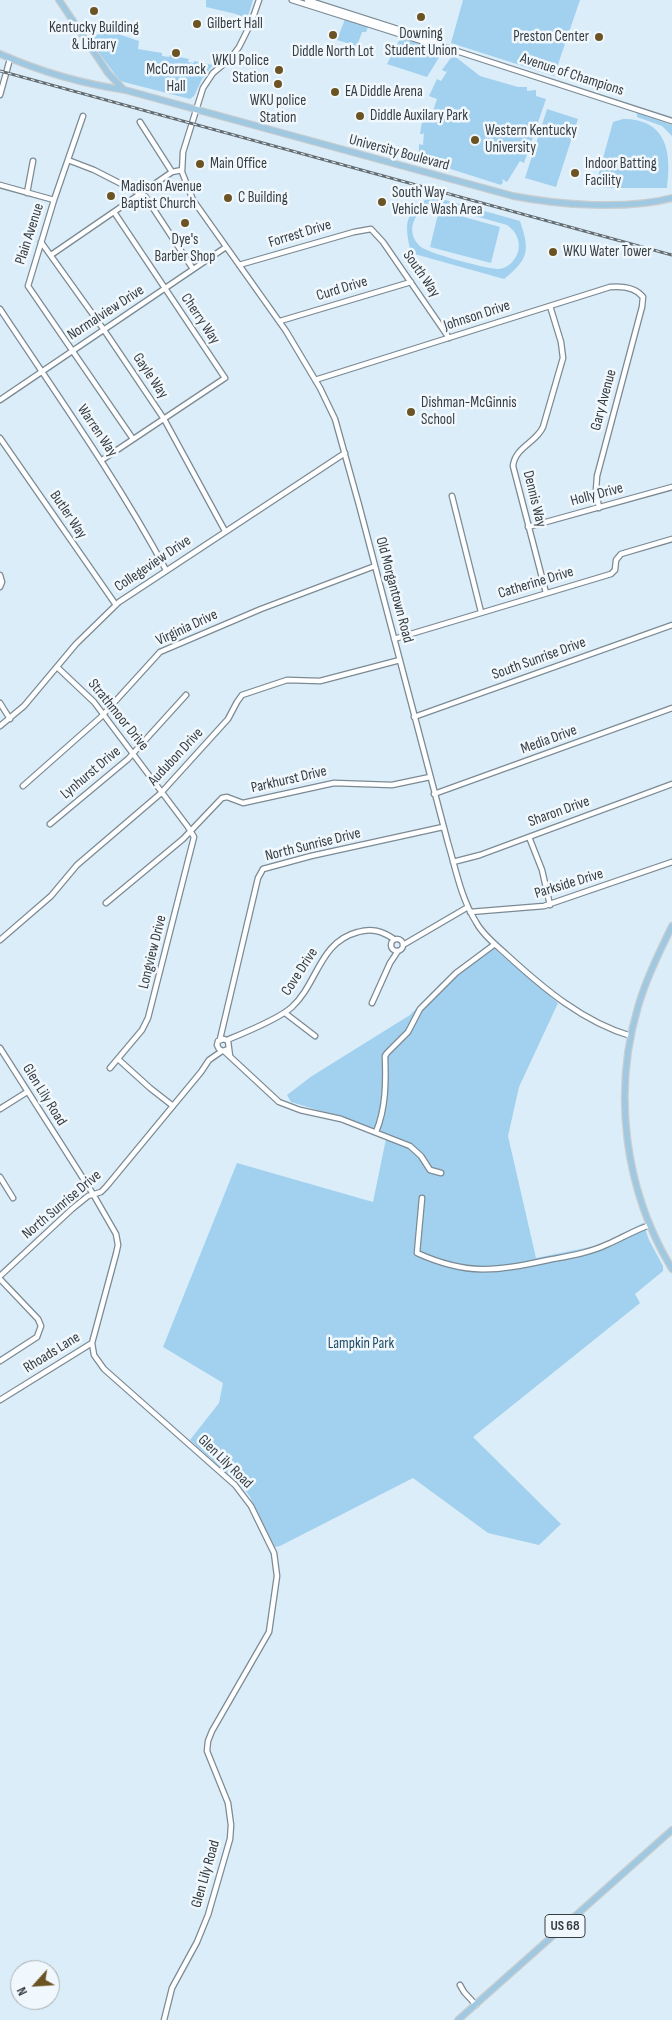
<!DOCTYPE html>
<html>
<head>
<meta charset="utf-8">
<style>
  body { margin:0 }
  #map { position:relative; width:672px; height:2020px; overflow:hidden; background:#dbedf8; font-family:"Sofia Sans Condensed",sans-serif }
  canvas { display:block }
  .north { position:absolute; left:10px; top:1960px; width:50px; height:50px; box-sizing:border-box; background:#f1f8fd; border:1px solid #a7aeb2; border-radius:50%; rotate:244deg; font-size:14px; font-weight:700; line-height:20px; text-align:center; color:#373e42 }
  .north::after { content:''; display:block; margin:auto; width:18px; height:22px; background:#6b5323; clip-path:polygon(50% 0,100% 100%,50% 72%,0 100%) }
</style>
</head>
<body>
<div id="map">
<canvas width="672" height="2020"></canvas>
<div class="north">N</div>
</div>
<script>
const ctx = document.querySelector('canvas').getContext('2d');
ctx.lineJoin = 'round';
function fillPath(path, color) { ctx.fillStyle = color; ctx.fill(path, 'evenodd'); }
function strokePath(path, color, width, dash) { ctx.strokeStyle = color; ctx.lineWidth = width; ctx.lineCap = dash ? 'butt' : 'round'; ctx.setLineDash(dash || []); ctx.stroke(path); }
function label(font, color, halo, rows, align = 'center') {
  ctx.font = font + ' "Sofia Sans Condensed",sans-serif'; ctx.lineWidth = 5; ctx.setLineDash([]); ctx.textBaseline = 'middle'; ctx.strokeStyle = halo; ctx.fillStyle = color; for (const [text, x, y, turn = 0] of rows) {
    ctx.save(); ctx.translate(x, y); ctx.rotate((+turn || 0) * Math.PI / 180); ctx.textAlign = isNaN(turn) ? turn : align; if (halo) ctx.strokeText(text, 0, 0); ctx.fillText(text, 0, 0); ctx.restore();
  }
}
fillPath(new Path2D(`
  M206 0H253L247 19 236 14 206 7Z
  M463 0H580L554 76 451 43Z
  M345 19 368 27 366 32H362L357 46 337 40Z
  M110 28 121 35 139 41 138 49 162 53V56L169 57 170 55 189 59 188 62 194 63V61L213 65 202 79 194 96 190 99 120 81 90 41 104 29Z
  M401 37 443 51 427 77 387 64Z
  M453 55 480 76 518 87H527V91L536 90V96L546 99 524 163 520 161 507 182 502 179 503 182 501 185 438 165 437 163 419 162V144L423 145 424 132 423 134H420L423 115 431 117 437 99 429 96 437 79 441 81 448 70 446 72 442 70Z
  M547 109 578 119 556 187 525 178Z
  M637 113 672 125V136L662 126 637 117Z
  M623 119C666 119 672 151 667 188H603L597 180 613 122Z
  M431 196 520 221C530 251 529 259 504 279L411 253C404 222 404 214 431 196ZM436 205 507 225C516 231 521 241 518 252 515 261 508 268 499 269 490 270 428 253 421 247 403 232 415 207 436 205Z
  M439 210 500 227 491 263 430 247Z
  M489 944 558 1003 519 1087 508 1136 536 1258 600 1245 643 1223 649 1240 663 1266V1271L635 1294 640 1303 473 1437 561 1524 539 1545 488 1533 413 1478 280 1546 275 1547 250 1497 245 1490 190 1440 219 1403 223 1383 163 1347 237 1163 373 1202 387 1134 353 1121 291 1102 287 1095 312 1076 410 1015 440 984Z`), '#a1d1ef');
const minor = new Path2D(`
  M259 0 251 23 239 47 231 58 213 73 203 88 183 152 182 172 193 200 286 331 320 388 335 419 359 505 448 843C456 870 461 898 476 922 483 935 496 945 507 955 543 988 583 1022 631 1036
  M292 0 431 44H435L672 121
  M307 0 432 40 435 44
  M0 95 10 59
  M83 116 54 200 28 286 133 439
  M140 122 172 172
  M68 160 94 170 145 196 193 269
  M0 185 54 200
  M27 193 33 161
  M41 242 104 330 164 419 225 531
  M51 255 172 172 182 170
  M239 265 354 232 371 229 383 242 449 338
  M0 309C57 395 117 479 166 570
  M280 321 411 282
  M315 380 610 287C622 286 636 288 643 297L642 307 597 476 596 490 599 508
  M0 400 226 247
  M0 438 116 605
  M102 460 225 378 114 212
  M452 496 481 612
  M528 527 672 487
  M0 575 2 582 0 587
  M546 593 513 466C515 447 536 443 543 427L563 358 561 342 550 306
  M394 639 611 574 615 570 616 560 621 554 672 539
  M57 667 94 702 188 827 194 837 148 1018 142 1030 110 1068
  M0 703 10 719
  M414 717 672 625
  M0 726 24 706 76 644 119 602 345 453
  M23 786 101 717 160 652 261 609 375 566
  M434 794 672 708
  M50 824 128 759 186 695
  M529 837 542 870 550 905
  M453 862 480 855 672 784
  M106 903 183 839 222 798 227 797 243 803 334 783 392 785 430 777
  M470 912 544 906 672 862
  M391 945a6 6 0 1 1 12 0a6 6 0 1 1-12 0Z
  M0 940 51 896 77 865 160 794 228 719 237 702 242 695 287 680 320 681 400 660
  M403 945 468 907
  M372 1003 390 963 398 951
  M285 1013 315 1036
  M220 1039 258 878 263 869 311 856 443 827
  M227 1040C244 1033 279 1019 292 1007 318 983 319 942 358 932 372 928 382 931 394 939
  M0 1048 93 1194 116 1234 118 1245 116 1254 92 1343 94 1355 104 1369 235 1485 251 1506 274 1553 277 1576 269 1632 212 1731 208 1741 207 1751 228 1803 231 1825 230 1839 208 1915 197 1942 172 1988 164 2020
  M228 1049 223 1051 219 1049 217 1045 218 1041 224 1039 228 1041 230 1056
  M224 1051 279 1102 300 1110 341 1119 410 1146 421 1156 430 1170 441 1173
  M118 1059 150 1088 173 1106
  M0 1109 27 1092
  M376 1132C386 1108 386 1082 385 1056L387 1053 408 1032 420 1009 456 973 495 944
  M0 1177 13 1198
  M422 1198 417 1253C468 1276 496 1271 548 1260 569 1256 589 1253 608 1244 622 1238 635 1230 650 1225
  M0 1276 72 1209 88 1196 101 1192 106 1187 201 1072 209 1060 222 1051
  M0 1279 38 1319 41 1326 37 1337 0 1361
  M0 1400 92 1343
  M460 1985 464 1992 476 2005`);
const major = new Path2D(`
  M59 0 108 73 123 89
  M0 54C39 71 83 84 125 90L513 196C559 205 627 210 672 198
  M672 926C659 953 646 979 638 1007 612 1094 625 1191 672 1269
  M458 2020 672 1830`);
strokePath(minor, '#7b8a94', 7);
strokePath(major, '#cbcdce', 8);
strokePath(minor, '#fff', 4.5);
strokePath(major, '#a0c9e1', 5.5);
const rail = new Path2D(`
  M0 71 672 255`);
strokePath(rail, '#636d73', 3);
strokePath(rail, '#f1f8fd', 1, [4]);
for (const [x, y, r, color] of [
  [94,11,5,"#6b5323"],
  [421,17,5,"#6b5323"],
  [197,24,5,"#6b5323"],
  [333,35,5,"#6b5323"],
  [599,37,5,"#6b5323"],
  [176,53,5,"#6b5323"],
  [279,70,5,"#6b5323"],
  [278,84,5,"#6b5323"],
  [335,92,5,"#6b5323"],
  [360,116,5,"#6b5323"],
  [475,140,5,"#6b5323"],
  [200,164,5,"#6b5323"],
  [575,173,5,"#6b5323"],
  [111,196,5,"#6b5323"],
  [228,198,5,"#6b5323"],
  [382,202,5,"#6b5323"],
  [185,223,5,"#6b5323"],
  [553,252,5,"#6b5323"],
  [411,412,5,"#6b5323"]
]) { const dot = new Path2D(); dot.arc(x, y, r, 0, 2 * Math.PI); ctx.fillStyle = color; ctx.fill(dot); strokePath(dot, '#f1f8fd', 2); }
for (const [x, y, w] of [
  [565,1926,40]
]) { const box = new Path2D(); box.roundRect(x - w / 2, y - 11.5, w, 23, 4); ctx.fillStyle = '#f1f8fd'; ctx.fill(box); strokePath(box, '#373e42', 1); }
label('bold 14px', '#373e42', null, [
  ["US 68",565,1926]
]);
label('15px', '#373e42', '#f1f8fd', [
  ["Gilbert Hall",207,24],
  ["Kentucky Building",94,28,"center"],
  ["& Library",94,45,"center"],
  ["Downing",421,34,"center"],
  ["Student Union",421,51,"center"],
  ["Preston Center",589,37,"right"],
  ["Diddle North Lot",333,52,"center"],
  ["WKU Police",269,61,"right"],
  ["Station",269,78,"right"],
  ["McCormack",176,70,"center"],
  ["Hall",176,87,"center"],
  ["EA Diddle Arena",345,92],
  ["WKU police",278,101,"center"],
  ["Station",278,118,"center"],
  ["Diddle Auxilary Park",370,116],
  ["Western Kentucky",485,131],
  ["University",485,148],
  ["Main Office",210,164],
  ["Indoor Batting",585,164],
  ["Facility",585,181],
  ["Madison Avenue",121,187],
  ["Baptist Church",121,204],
  ["South Way",392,193],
  ["Vehicle Wash Area",392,210],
  ["C Building",238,198],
  ["Dye's",185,240,"center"],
  ["Barber Shop",185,257,"center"],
  ["WKU Water Tower",563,252],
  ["Dishman-McGinnis",421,403],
  ["School",421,420]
], 'left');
label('15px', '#373e42', '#f1f8fd', [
  ["Avenue of Champions",572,75,18],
  ["University Boulevard",399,153,15],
  ["Plain Avenue",30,234,-72],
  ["Forrest Drive",300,234,-17],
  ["South Way",421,274,55],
  ["Curd Drive",342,289,-17],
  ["Normalview Drive",106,313,-33],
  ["Johnson Drive",477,316,-18],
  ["Cherry Way",200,319,56],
  ["Gayle Way",150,376,56],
  ["Gary Avenue",604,400,-75],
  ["Warren Way",97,431,56],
  ["Holly Drive",597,495,-15],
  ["Dennis Way",534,499,76],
  ["Butler Way",68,515,56],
  ["Collegeview Drive",153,564,-34],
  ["Catherine Drive",536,583,-17],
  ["Old Morgantown Road",394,590,75],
  ["Virginia Drive",187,628,-25],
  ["South Sunrise Drive",539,659,-20],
  ["Strathmoor Drive",118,715,51],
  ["Media Drive",549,740,-20],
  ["Audubon Drive",176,757,-47],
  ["Lynhurst Drive",91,773,-40],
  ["Parkhurst Drive",289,780,-13],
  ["Sharon Drive",559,812,-20],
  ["North Sunrise Drive",313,845,-14],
  ["Parkside Drive",569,884,-17],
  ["Longview Drive",153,952,-76],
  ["Cove Drive",300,972,-57],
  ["Glen Lily Road",44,1095,58],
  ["North Sunrise Drive",62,1205,-40],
  ["Rhoads Lane",52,1353,-32],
  ["Glen Lily Road",225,1462,44],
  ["Glen Lily Road",206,1874,-74]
]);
label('15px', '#1e4d67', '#f1f8fd', [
  ["Lampkin Park",361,1344]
]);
</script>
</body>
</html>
